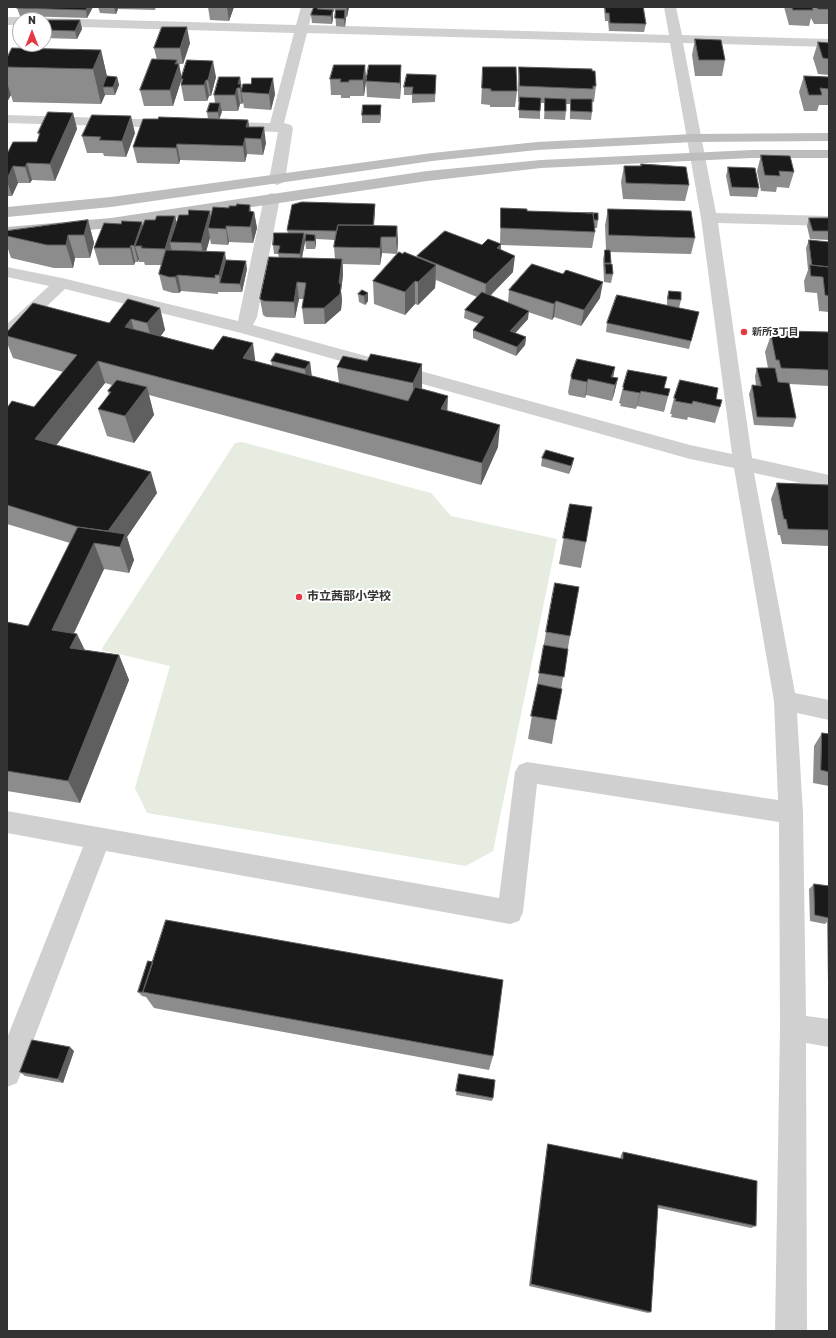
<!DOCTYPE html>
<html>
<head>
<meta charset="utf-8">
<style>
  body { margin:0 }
  #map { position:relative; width:836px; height:1338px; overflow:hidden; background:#fff; font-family:Rubik,sans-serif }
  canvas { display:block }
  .frame { position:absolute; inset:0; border:8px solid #333; pointer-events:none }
  .north { position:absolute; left:12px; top:12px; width:40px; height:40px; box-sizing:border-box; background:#fff; border:1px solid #adadad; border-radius:50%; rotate:0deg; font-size:11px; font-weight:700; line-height:16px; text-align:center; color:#333 }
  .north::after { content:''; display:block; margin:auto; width:14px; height:18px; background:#e63946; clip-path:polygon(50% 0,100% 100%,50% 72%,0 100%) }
</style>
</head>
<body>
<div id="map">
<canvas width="836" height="1338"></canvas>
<div class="frame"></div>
<div class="north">N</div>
</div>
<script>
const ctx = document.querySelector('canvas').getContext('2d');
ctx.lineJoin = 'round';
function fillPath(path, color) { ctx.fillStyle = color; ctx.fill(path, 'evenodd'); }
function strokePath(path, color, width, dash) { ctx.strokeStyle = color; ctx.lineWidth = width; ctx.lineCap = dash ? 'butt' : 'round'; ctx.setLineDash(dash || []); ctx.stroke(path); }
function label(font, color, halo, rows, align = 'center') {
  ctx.font = font + ' Rubik,"Noto Sans JP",sans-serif'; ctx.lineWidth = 4; ctx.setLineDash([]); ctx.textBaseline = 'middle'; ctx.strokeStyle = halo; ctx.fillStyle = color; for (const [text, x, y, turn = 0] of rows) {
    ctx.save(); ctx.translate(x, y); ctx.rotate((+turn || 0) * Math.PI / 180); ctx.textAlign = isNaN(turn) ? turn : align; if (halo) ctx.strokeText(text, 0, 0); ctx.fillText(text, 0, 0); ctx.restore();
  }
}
fillPath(new Path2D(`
  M242 442 431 493 451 516 557 539 493 851 466 866 147 813 135 788 170 666 101 650 235 443Z`), '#e6ecdf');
fillPath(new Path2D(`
  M301 7H313L309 25 669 35 664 7H676L682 35 829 39V47L683 43 716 213 829 216V226L718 223 752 458 829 475V489L754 473 795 693 829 700V720L797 713 803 813 806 1016 829 1019V1047L806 1043 807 1331H775L780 1027 779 822 537 784 523 912 519 921 510 924 106 851 17 1083 7 1087V1038L83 847 7 833V811L499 898 515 772 519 765 527 762 778 800 774 701 734 468 690 459 241 333 65 289 13 338 7 340V324L49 286 7 277V267L62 278 238 321 264 198 267 195 272 193 277 195 280 198 257 317 253 325 690 445 732 454 701 218 670 43 307 33 284 123 291 125 293 128 285 180 282 183 277 185 272 183 269 180 278 132 220 130 215 129 213 126 215 123 220 122 270 123 294 33 44 26V20H39L44 18 296 25Z
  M7 17H20L26 20H20V25H7Z
  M7 115 172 120 177 121 179 124 177 127 172 128 7 123Z`), '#d0d0d0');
fillPath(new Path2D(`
  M829 133V141L693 142 537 150 432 161 111 207 7 217V207L111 197 432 153 537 142 693 134Z
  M752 150H829V158H752L541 168 427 181 111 228 7 237V227L111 218 427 171 541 160Z`), '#bdbdbd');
fillPath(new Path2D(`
  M18 7H93L87 18 20 16 17 8Z
  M98 7H156L155 10 118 9 116 14 100 13Z
  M208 7H234L229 21 210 20Z
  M314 7H349L347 17H346L345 27 336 26 335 8 334 12H333V18L332 24 312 23 311 15Z
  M604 7H645V8H644L646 24 644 32 609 31 608 21H605Z
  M784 7H829V24H814L811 18 809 26 789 25Z
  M44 20H80L82 29 77 39 44 38Z
  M695 39 725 60 722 76H695L692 55Z
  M818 42 829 43V75L818 74 813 58Z
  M190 43 183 64H179L181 78 216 77 211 96H209L207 101H184L181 85V81L173 106H144L140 90 157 60 154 48Z
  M101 50 107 77H117L119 85 115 95H105L101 104 13 102 11 95 7 102V58Z
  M365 65 366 81 364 96H350V98H341V95H331L330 79Z
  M483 67 517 91 515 107H490V105L481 104Z
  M519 67 592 71 596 86 594 102H592V112L591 120 570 119V104H566V111L565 120 544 119 545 103H540V119L519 118V102H518V83Z
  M436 75 435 102 412 103V95H404V87Z
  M828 75H829V106V105H819L817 111H804L799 92 804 76 828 77Z
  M240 77 242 90 275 94 271 110 244 108 243 102 242 104H240L238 111H221L219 119 248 120 249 127 266 143 263 155 247 154 245 162 180 160 179 164 137 163 133 147 158 119H208L207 112 215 103 214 95Z
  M366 81H401L400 99 367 97Z
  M73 113 77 129 55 181 32 180 30 183H18L12 196H7V154L37 142 39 136 38 133Z
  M381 113 380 123H362V115Z
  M135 133 126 157 104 156 103 153H87L82 136Z
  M761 155 794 172 789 188 777 187 776 192 761 191 757 171Z
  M641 164 661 165 689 185 685 201 623 199 621 182 624 166H640Z
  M728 167 759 188 757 197 730 196 726 176Z
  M375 204V212L374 226H397L398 242 397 254 382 253 380 265 343 264V275L341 291 342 300 341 310 325 324H304L302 308 304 299H299L295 318 266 317 263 315 260 299 279 257 278 254H274L273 245 288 233 287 230ZM305 239 306 249H315L316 243V239L335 240 334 247 335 259 302 258 305 242Z
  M501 208 598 220 597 228H594L595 232 592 248 501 245V249L513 272 490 296 508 303 509 290 600 298 581 326 554 317 552 320 528 312V319L515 333 526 337 525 345 516 356 473 338V330L479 324 464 318 465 310 477 297 436 280 435 288 418 305 415 304 405 315 374 304 373 281 403 254 417 257V256L482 245 500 244Z
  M608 209 695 238 691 254 610 252 611 264 613 274 611 283 604 282 603 259 605 250H606L605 225Z
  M251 212H254L257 228 253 243 229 242 228 245 211 244 210 238 206 251 247 269 242 292H218V294L181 291 179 293H173L163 290 159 274 162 265H145L144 262H139V259L138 262H135L134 265H99L94 248 155 220 175 216 176 222Z
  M809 218H829V240L810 239 807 226Z
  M88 220 94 243 90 258H75L73 268H54L11 258 7 246V231Z
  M809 240 829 242V312L819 311 817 293 805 292 804 281 808 270 806 248Z
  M669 291 681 300 679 308 699 312 689 349 606 332 607 323 667 305V299Z
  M368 293V301L365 305 359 302 358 294Z
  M160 308 165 330 161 336 272 366 271 361 310 362 312 376 339 383 337 367 367 361 371 354 422 389 447 411 498 447 481 485 149 395 154 415 134 443 107 436 98 409 109 395 108 391 112 385 105 383 56 445 157 493 127 537 134 560 129 573 104 569 74 633 77 634 85 650 119 655 129 680 80 803 7 791V622L28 626 70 543 7 524V408L34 407 63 372 13 358 7 343V332L109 323Z
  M829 327V386L789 384 796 418 793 427 754 425 749 394 752 385 756 386 755 376 757 368H768L765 352 771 335 785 336 787 331 829 335Z
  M615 367 613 377 618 378 614 394 612 401 586 395 585 398 569 395 568 392 571 376Z
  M667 377 664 388 670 389 664 412 637 406 636 409 620 406 621 404 619 403 623 387Z
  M674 398 716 399 720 407 715 423 688 417 687 420 671 417 672 414H670Z
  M542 458H574L572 466 569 474 541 466Z
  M777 483 829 485V546L782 544 780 535H778L771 499Z
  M570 504 586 542 581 568 559 564Z
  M546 632 570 636 552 744 528 739Z
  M822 733 829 734V786L813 783 814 746Z
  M814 884 829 886V984L828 983 827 922 825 924 810 921 809 889Z
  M148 961 493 1056 489 1070 154 1008 146 997 142 996 138 992Z
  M74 1051 63 1083 25 1076 20 1072Z
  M459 1074 493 1098 492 1101 456 1095Z
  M548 1144 620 1159 621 1155 623 1152 756 1226 751 1228 658 1208 651 1312 648 1313 529 1286 547 1147Z`), '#8c8c8c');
fillPath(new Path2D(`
  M87 7H93L87 18 86 10Z
  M114 7H117L118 9 116 14Z
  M227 7H234L229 21Z
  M346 7H349L347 17Z
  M333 10V18L332 24 331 16Z
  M345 10 346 18 345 27 344 19Z
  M80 20 82 29 77 39 75 31Z
  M187 27 190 43 183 64 180 48Z
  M101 50 109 85 103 87 105 95 101 104 93 69Z
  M177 60 178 67 179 64 182 79H181V81L173 106 170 90Z
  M213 61 216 77 211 96 208 80Z
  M365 65 366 81 364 96 363 80Z
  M401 65V81L400 99V83Z
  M117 77 119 85 115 95 113 87Z
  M240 77 242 92H241L243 102 242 104 240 88 238 84Z
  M273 78 275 94 271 110 269 94Z
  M206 80 209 96 207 101 204 85Z
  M7 82 11 95 7 102Z
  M237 88 240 104 238 111 235 95Z
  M220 103 222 112 219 120 218 112Z
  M381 105V113L380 123V115Z
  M73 113 77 129 55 181 50 164Z
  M131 116 135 133 126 157 122 141Z
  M248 120 251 136 246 127Z
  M264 127 266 143 263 155 261 139Z
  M245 138 247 154 245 162 243 146Z
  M177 144 180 160 179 164 176 148Z
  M27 163 32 180 30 183 25 167Z
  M13 166 18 183 12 196 7 181V179Z
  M375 204V212L372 241V232Z
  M250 205 252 219 254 212 257 228 253 243 249 211Z
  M210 211 213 227 208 228 210 238 204 259 201 243Z
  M175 216 179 232 170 242 172 252 168 266 165 249Z
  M88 220 94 243 90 258 84 235Z
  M142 222 146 238 135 246 139 259 138 262 134 246Z
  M226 226 229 242 228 245 226 229Z
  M397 226 398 242 397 254 396 237Z
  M304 233 305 242 301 262 300 254Z
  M68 235 75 258 73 268 66 245Z
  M315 235 316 243 315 249Z
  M381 237 382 253 380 265V248Z
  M501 244 500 260 497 248Z
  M131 245 135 262 134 265 130 248Z
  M225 252 227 268 220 283 219 275Z
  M515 256 513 272 485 301 486 284Z
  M342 259 343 275 341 291 342 300 341 310 325 324 324 308 339 283Z
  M246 261 247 269 242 292 240 284Z
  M436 265 435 288 418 305V282Z
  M178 275 181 291 179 293 175 277Z
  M415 281V304L405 315V292Z
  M297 282 299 299 295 318 294 302Z
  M603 282 600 298 581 326 584 310Z
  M368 293V301L365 305 364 296Z
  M556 301 554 317 552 320 554 304Z
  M160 308 165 330 153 346 147 323Z
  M529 311 528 319 510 339V331Z
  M131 319 137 342 125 327Z
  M526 337 525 345 516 356 517 347Z
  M253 343 256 366 243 358Z
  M98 361 105 383 44 461 35 439Z
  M310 362 313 390 308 397 305 369Z
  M422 364V392L413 411V383Z
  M615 367 612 383 611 377Z
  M618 378 614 394 612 401 615 385Z
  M588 379 586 395 585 398 587 382Z
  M147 387 154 415 134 443 125 416Z
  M641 391 637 406 636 409 640 393Z
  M448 396 447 418 441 409Z
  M500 425 498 447 481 485 482 463Z
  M574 458 572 466 569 474 571 466Z
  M151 472 157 493 127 537 134 560 129 573 120 547 105 535Z
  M94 543 104 569 64 654 52 630Z
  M77 634 88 658 70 648Z
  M119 655 129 680 80 803 68 781Z
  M70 1047 74 1051 63 1083 58 1079Z`), '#5f5f5f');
const building = new Path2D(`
  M18 7H87L86 10 17 8Z
  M314 7H318L317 9 333 10 331 16 311 15Z
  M605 7H643L646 24 610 23 609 13H606Z
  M792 7H812L813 10H793Z
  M818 7H829V9H818Z
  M336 10H345L344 19 335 18Z
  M37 20H80L75 31 44 30V20Z
  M162 27H187L180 48H154Z
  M695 39 721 40 725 60H699Z
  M818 42 829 43V59L823 58Z
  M12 48 101 50 93 69 7 67V58Z
  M152 59 177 60 175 64H179L170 90H140Z
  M187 60 213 61 208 80H206L204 85H181L183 79H181Z
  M334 65H365L363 80H349V82H340L341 79H330Z
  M369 65H401L400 83 366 81Z
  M483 67H516L517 91H491V89L482 88Z
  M519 67 592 69V71H595L596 86H593V89L520 86Z
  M407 74 436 75 435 94H412L413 87H404Z
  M107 76 117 77 113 87H103Z
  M804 76 829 77V89L820 88 822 95H809Z
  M219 77H240L238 84H241L240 88H237L235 95H214Z
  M252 78H273L269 94 241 92 243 84H251Z
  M520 97 541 98 540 111 519 110Z
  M545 98 566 99V111H545Z
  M571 99H592V112L571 111Z
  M210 103H220L218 112H207Z
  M363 105H381L380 115H362Z
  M48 112 73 113 50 164 27 163 25 167 13 166 7 179V154L13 142H37L40 133H38Z
  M92 115 131 116 122 141 99 140 101 137 82 136Z
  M159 117 248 120 246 127H264L261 139 245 138 243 146 177 144 176 148 133 147 143 119H158Z
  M761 155 790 156 794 172 779 171 780 176 765 175Z
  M641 164 686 167 689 185 626 183 624 166H641Z
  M728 167 755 168 759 188 732 187Z
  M302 202 375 204 373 225H338L337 231 287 230 292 205Z
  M237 204 250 205 249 211 254 212 250 227 226 226V229L208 228 213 207 229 208V206H236Z
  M501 208 527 209V211L593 213 595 232 501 228Z
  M608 209 691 211 695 238 609 235Z
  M189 210 210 211 201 243 170 242 179 215H188Z
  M587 213H598V220H594L593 213Z
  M157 216H175L165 249 141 248 142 246H135L145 220H155Z
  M809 218H829V231H813Z
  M88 220 84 235H68L66 245H47L7 236V231Z
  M122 221 142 222 134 246 131 245 130 248H94L104 223 121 224Z
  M338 225 397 226 396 237H381L380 248 334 247Z
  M445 231 482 245 488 239 501 244 497 248 515 256 486 284 417 256Z
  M274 233H304L300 254 278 253 280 246 273 245Z
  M306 234 315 235V241H305Z
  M809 240 829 242V267L812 265Z
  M166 250 225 252 219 275H215V278L178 275 175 277H169L159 274Z
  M605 250H610L611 263H605Z
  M399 252 403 254 404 252 436 265 418 282 415 281 405 292 373 281Z
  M269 257 342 259 339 283 341 284 340 294 324 308H302L306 283 297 282 294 302 264 301 260 299Z
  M226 260 246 261 240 284 220 283Z
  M532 264 563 274 566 270 603 282 584 310 556 301 554 304 509 290Z
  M605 264H612L613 274H606Z
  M810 265 829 267V296L825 295 823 277 811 276Z
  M362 290 368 293 364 296 358 294Z
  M669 291 681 292V300L668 299Z
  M482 292 529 311 510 331 526 337 517 347 473 330 484 317 465 310Z
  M617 295 699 312 691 341 607 323Z
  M128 299 160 308 147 323 131 319 125 327 213 350 223 336 253 343 243 358 408 401 415 387 448 396 441 409 500 425 482 463 98 361 35 439 151 472 108 531 78 527 7 505V408L12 401 34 407 77 355 7 336V332L33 303 109 323Z
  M787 331 828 332 829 336V370L781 368 779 360H776L771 335 788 336Z
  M276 353 310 362 305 369 271 361Z
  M371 354 422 364 413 383 337 367 343 356 367 361Z
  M577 359 615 367 611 377 618 378 615 385 588 379 587 382 572 379 571 376Z
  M757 368H775L778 382 789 383 796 418 757 417 752 385 761 386Z
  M628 370 667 377 664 388 670 389 668 396 641 391 640 393 623 390 624 388 623 387Z
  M117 380 147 387 125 416 98 409 111 392 108 391Z
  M680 380 718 388 716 399 722 400 720 407 693 401 692 404 675 401 676 399 674 398Z
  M546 450 574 458 571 466 542 458Z
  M777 483 829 485V530L788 529 786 519H784Z
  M570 504 592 507 586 542 563 538Z
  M78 527 125 534 120 547 94 543 52 630 77 634 70 648 119 655 68 781 7 771V622L28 626Z
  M555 583 579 587 570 636 546 632Z
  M544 645 568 649 564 677 539 673Z
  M538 684 562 689 556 720 531 716Z
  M822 733 829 734V772L821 770Z
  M814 884 829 886V918L815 915Z
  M166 920 503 980 493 1056 143 992Z
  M148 961 153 962 143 992H138Z
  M32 1040 70 1047 58 1079 20 1072Z
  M459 1074 495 1080 493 1098 456 1091Z
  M548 1144 623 1159V1152L757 1181 756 1226 658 1205 651 1312 531 1284Z`);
fillPath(building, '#1a1a1a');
strokePath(building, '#5f5f5f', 1);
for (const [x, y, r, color] of [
  [744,332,4,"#e63946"],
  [299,597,4,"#e63946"]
]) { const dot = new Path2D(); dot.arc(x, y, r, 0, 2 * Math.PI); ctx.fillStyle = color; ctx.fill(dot); strokePath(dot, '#fff', 1.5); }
label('bold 10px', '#333', '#fff', [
  ["新所3丁目",752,332]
], 'left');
label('bold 12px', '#333', '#fff', [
  ["市立茜部小学校",307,597]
], 'left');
</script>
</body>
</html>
